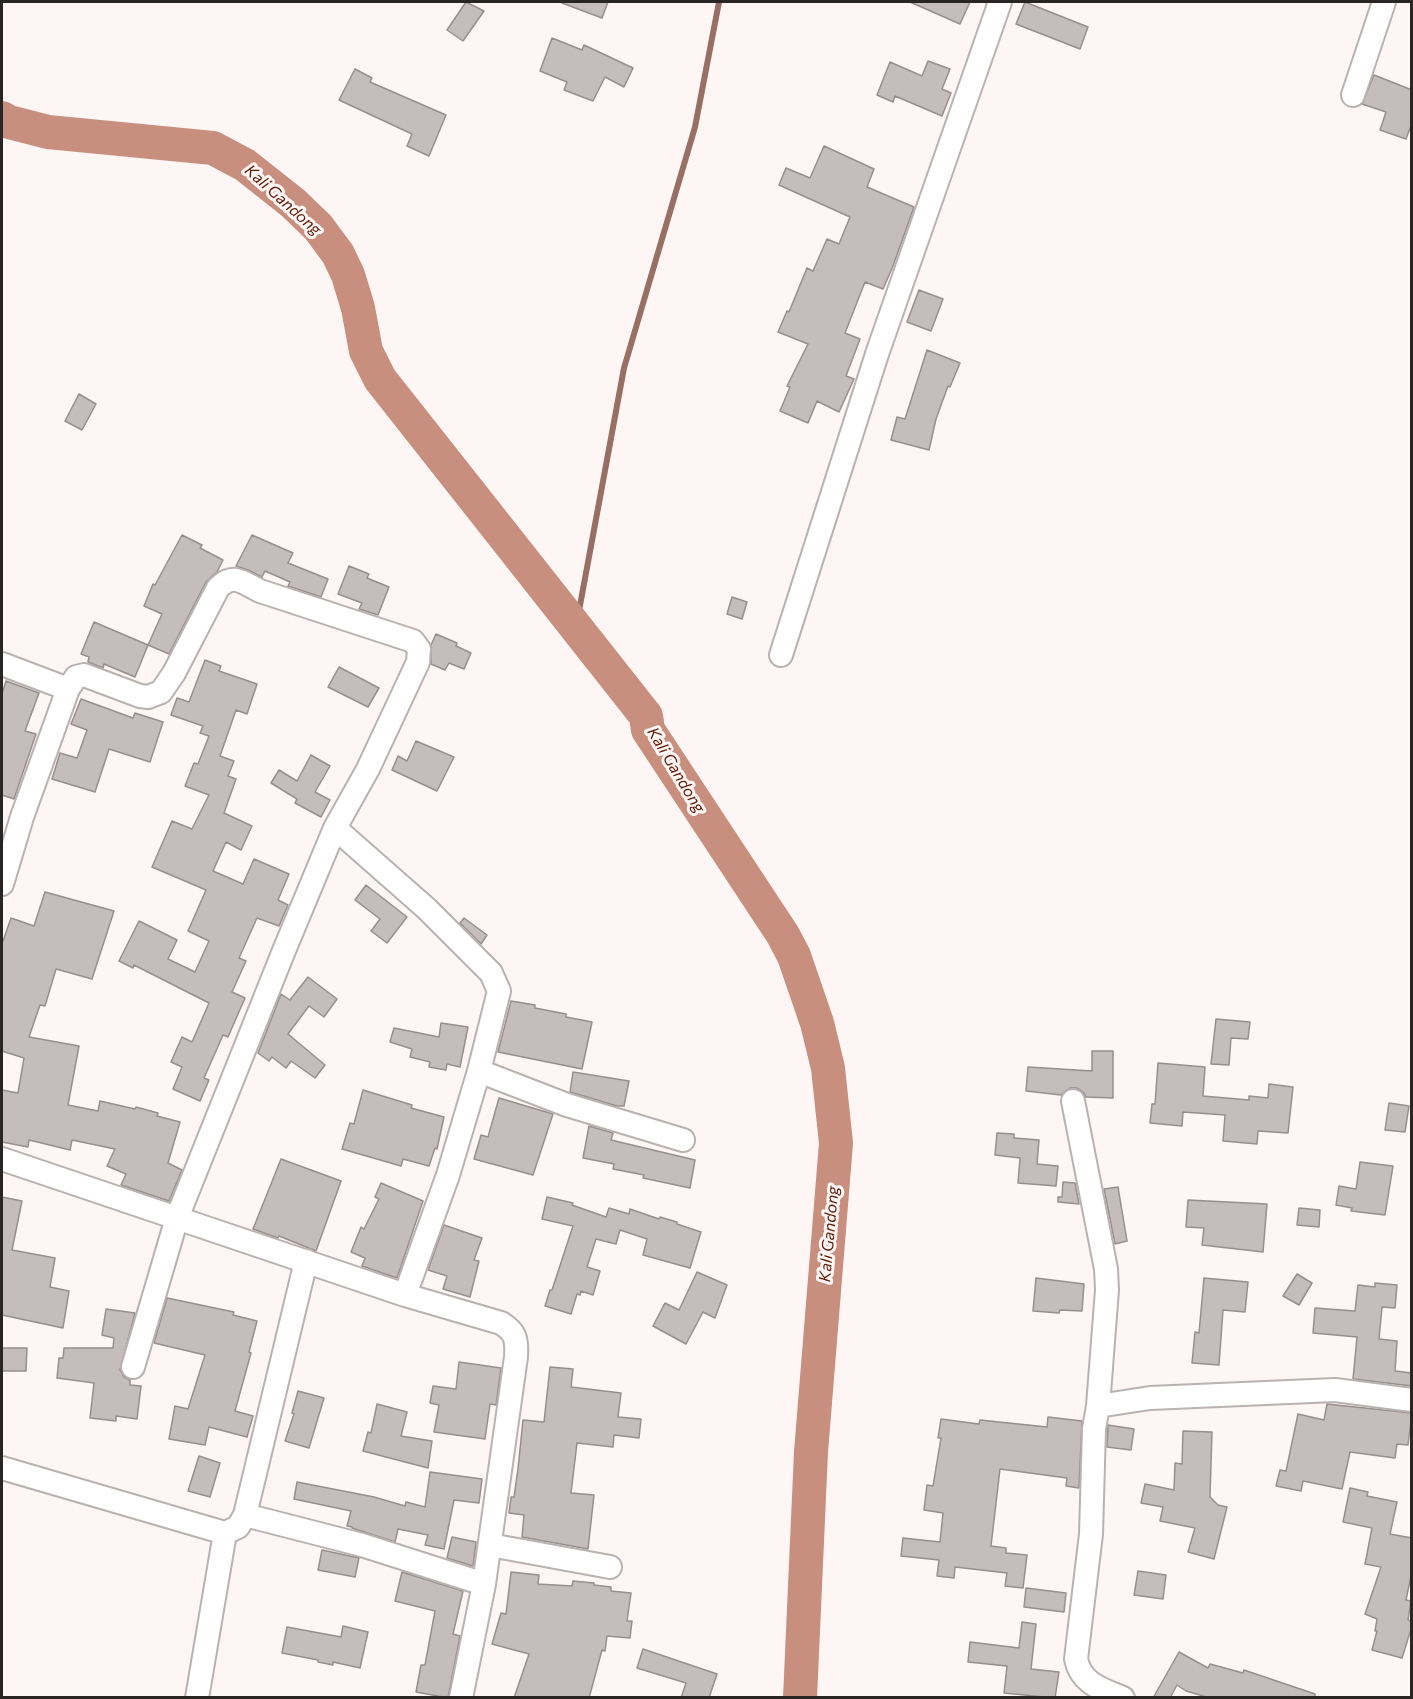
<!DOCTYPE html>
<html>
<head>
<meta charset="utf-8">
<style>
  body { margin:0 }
  #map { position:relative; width:1413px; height:1699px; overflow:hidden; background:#fef6f4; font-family:Commissioner,sans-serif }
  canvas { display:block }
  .frame { position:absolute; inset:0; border:3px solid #282524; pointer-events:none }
</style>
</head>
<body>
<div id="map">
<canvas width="1413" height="1699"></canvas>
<div class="frame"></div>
</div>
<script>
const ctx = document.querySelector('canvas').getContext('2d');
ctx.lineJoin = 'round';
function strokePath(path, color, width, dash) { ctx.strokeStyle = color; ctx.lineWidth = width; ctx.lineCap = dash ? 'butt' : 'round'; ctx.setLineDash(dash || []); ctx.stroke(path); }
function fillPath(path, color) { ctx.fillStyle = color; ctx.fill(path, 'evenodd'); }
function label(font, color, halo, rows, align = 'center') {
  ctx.font = font + ' Commissioner,sans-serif'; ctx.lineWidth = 6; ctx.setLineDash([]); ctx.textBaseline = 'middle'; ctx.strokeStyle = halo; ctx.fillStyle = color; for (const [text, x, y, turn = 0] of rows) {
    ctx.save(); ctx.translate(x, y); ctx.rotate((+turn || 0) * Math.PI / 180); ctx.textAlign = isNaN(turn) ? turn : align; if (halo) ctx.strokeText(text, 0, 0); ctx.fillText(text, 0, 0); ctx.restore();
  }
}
strokePath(new Path2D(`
  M576 627 624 368 695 127 719 2`), '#986f64', 6);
strokePath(new Path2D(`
  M2 118 9 122 48 132 213 148 245 165 293 203 318 227 338 254 348 275 358 308 366 351 380 379 646 716 648 730 783 935 794 956 817 1023 828 1068 836 1143 811 1452 800 1698`), '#c88f7f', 34);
const building = new Path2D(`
  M466 2 484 11 463 41 447 30Z
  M562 2H608L602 18 562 3Z
  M910 2H970L960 24Z
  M1025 2 1088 27 1080 49 1016 24Z
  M552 38 582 50 584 45 633 68 624 87 605 77 593 101 564 90 567 82 540 71Z
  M928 61 950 69 942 89 951 93 942 116 895 96 893 102 877 95 890 62 922 76Z
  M355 69 372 78 370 82 446 115 429 156 407 146 412 134 339 100Z
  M1374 75 1412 90V123L1406 139 1380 130 1386 112 1362 104Z
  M824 146 874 169 867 187 914 207 893 266 883 289 865 282 845 333 860 339 846 376 854 379 839 412 817 401 808 423 780 411 790 387 787 386 808 344 778 332 787 311 789 312 807 268 813 271 827 239 839 244 850 217 779 185 786 168 810 178Z
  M919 290 943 299 931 331 907 322Z
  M927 350 960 363 950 387 948 386 936 419 929 450 891 440 897 417 905 419Z
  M79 394 96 404 82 430 65 421Z
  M182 535 202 545 200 548 223 560 217 572 206 582 169 654 148 645 162 614 144 606 153 584 155 585Z
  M252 535 293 553 288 563 328 579 321 597 288 586 290 582 265 571 262 577 248 570 236 566Z
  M349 566 369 574 367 578 389 587 378 615 359 609 362 603 338 594Z
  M732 597 747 602 742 619 727 614Z
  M94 622 148 645 135 677 104 664 103 668 88 662 89 657 81 654Z
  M436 634 457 643 456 646 471 653 464 669 449 663 445 670 431 664V645Z
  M205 660 221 666 219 671 257 684 247 714 236 710 220 756 234 761 228 776 236 779 224 813 252 826 241 850 226 842 213 871 243 884 254 859 289 874 278 900 288 905 279 926 257 918 239 958 246 961 232 992 245 998 228 1037 223 1035 204 1078 209 1080 200 1101 173 1089 182 1067 171 1062 182 1037 192 1042 209 1003 134 965 133 968 119 961 139 921 177 940 168 959 195 972 209 941 188 931 206 890 152 867 172 821 192 829 209 795 185 786 194 763 198 764 209 736 200 733 203 726 171 715 177 698 189 702Z
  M339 667 379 688 368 707 328 687Z
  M6 681 39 693 25 731 36 734 14 799 2 795V694Z
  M81 699 133 718 135 713 163 722 150 762 109 749 95 792 52 779 60 753 77 758 87 730 71 724Z
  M416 741 454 757 437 791 392 770 398 756 407 761Z
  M311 755 330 766 315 792 330 800 321 817 295 803 297 799 271 783 279 770 297 781Z
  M366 885 407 917 387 943 371 931 380 919 355 900Z
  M45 892 114 911 92 979 56 969 45 1006 40 1005 29 1037 79 1046 68 1105 98 1111 100 1101 135 1109 136 1107 158 1113 157 1116 180 1122 168 1163 182 1170 169 1201 121 1185 126 1174 107 1166 115 1149 72 1140 70 1150 29 1140 28 1147 2 1142V1090L18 1093 24 1058 2 1051V944L11 918 34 926Z
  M464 918 487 935 481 944 460 923Z
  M308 977 337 999 324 1017 309 1006 288 1034 325 1065 315 1078 291 1061 286 1068 272 1057 269 1061 258 1053 281 994 290 1000Z
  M511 1001 535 1005V1008L566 1014V1017L592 1022 582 1069 498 1052Z
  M1216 1019 1250 1022 1248 1039 1231 1038 1229 1065 1211 1064Z
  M441 1023 468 1027 460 1067 447 1064 446 1070 429 1067 430 1062 410 1057 412 1049 390 1042 394 1028 439 1037Z
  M1092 1051H1113V1098L1086 1097 1083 1092 1077 1088H1070L1061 1095 1026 1091 1028 1067 1092 1071Z
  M1158 1063 1205 1067 1203 1096 1249 1100V1096L1268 1098 1269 1084 1293 1087 1288 1133 1258 1131 1257 1144 1223 1141 1225 1115 1183 1112 1182 1126 1150 1123 1152 1104H1155Z
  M573 1072 629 1081 624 1106H617L570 1092Z
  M363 1090 412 1105 411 1108 444 1117 437 1149 435 1148 429 1166 403 1159 401 1166 342 1149 350 1123 354 1124Z
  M499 1098 553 1114 533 1175 474 1159 481 1135 488 1137Z
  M1389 1103 1409 1106 1405 1132 1385 1130Z
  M589 1126 613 1133 611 1140 695 1160 690 1188 643 1178 644 1175 613 1169 614 1164 583 1158Z
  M997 1133 1014 1134V1138L1039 1140 1037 1164 1058 1166 1056 1186 1018 1183 1020 1158 995 1155Z
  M281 1159 341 1181 316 1251 279 1236 278 1238 253 1229Z
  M1360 1162 1393 1166 1385 1215 1351 1211 1352 1208 1336 1205 1339 1186 1356 1189Z
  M1063 1182 1075 1183 1079 1204 1058 1202V1197H1062Z
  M381 1183 423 1201 397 1278 362 1266 365 1258 351 1252 361 1227 364 1229 379 1199 375 1197Z
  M1118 1187 1127 1241 1115 1244 1104 1189Z
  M2 1197 22 1201 12 1250 55 1258 50 1287 69 1291 63 1328 2 1315Z
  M547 1197 573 1203 572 1205 606 1217 609 1208 629 1214 630 1209 659 1219 660 1217 677 1222V1224L701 1232 690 1268 643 1255 647 1239 620 1230 616 1244 596 1239 587 1267 600 1271 593 1295 581 1291 580 1295 577 1294 571 1314 545 1306 550 1290H552L573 1226 542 1219Z
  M1188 1200 1267 1204 1263 1252 1202 1245 1204 1228 1186 1227Z
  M1299 1208 1320 1210 1319 1227 1297 1225Z
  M444 1225 482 1238 474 1260 479 1261 470 1297 443 1289 447 1276 428 1270Z
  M697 1272 727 1285 715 1318 703 1312 686 1344 653 1326 665 1303 679 1310Z
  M1297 1274 1312 1283 1299 1305 1283 1296Z
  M1036 1278 1084 1284 1082 1311 1060 1310 1059 1313 1033 1311Z
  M1204 1278 1248 1282 1245 1312 1223 1310 1219 1365 1192 1363 1195 1332 1199 1333Z
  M1375 1283 1397 1285 1395 1308 1382 1307 1379 1339 1397 1341 1395 1371 1412 1373V1386L1353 1379 1357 1337 1313 1333 1315 1308 1355 1311 1358 1285 1375 1287Z
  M167 1298 234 1312 233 1315 257 1321 249 1352 251 1353 235 1411 253 1416 247 1437 209 1427 205 1445 169 1439 175 1406 188 1409 205 1355 154 1343Z
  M106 1309 135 1313 120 1370 124 1377 130 1380V1385L141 1386 137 1419 116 1416V1421L90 1418 94 1383 57 1378 59 1358H63L64 1348H113L114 1338 102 1335Z
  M2 1348H27L26 1371H2Z
  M459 1362 501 1368 496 1405 490 1404 485 1439 434 1432 439 1405 430 1403 433 1386 456 1389Z
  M550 1367 573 1369 571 1387 621 1393 618 1417 641 1419 639 1438 614 1435 613 1447 577 1443 571 1493 594 1495 588 1549 522 1537 524 1515 509 1513 511 1497H514L518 1469 523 1420 544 1422Z
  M298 1391 324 1398 309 1448 285 1441 294 1414 292 1413Z
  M377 1404 407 1412 401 1436 432 1441 428 1468 363 1451 368 1432 371 1433Z
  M1327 1404 1412 1413 1408 1445 1397 1444 1395 1458 1350 1452 1342 1489 1303 1481 1301 1491 1276 1486 1280 1470 1286 1471 1298 1414 1324 1420Z
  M1048 1417 1082 1421 1079 1488 1066 1486 1067 1478 1000 1469 991 1546 1006 1548V1553L1027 1555 1023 1588 1005 1586 1007 1573 955 1567 954 1578 937 1576 939 1560 901 1556 903 1538 940 1542 943 1513 924 1510 927 1485 933 1486 941 1438H938L941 1419 979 1424 980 1420 1047 1427Z
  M1108 1425 1134 1429 1131 1450 1107 1447Z
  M1183 1431 1212 1432 1210 1497 1218 1505 1227 1507 1214 1559 1188 1552 1195 1528 1160 1521 1163 1507 1141 1503 1145 1484 1174 1490 1175 1463 1182 1464Z
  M199 1456 220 1463 210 1497 188 1491Z
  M430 1472 482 1479 479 1503 454 1500 444 1549 425 1545 428 1535 398 1529 395 1542 352 1528V1527L347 1526 351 1511 294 1499 297 1482 374 1497 405 1506 406 1502 425 1507Z
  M1350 1488 1368 1492 1367 1496 1397 1502 1390 1534 1412 1538V1571L1406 1600 1411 1601 1408 1620 1412 1621V1626L1402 1658 1372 1650 1377 1631H1375L1377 1619 1365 1614 1381 1567 1365 1564 1372 1528 1343 1522Z
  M452 1537 476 1542 473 1566 447 1558Z
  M322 1550 359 1558 355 1577 318 1570Z
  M1138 1571 1166 1575 1163 1599 1134 1595Z
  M402 1572 463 1591 453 1634 460 1636 448 1698 416 1692 421 1665H425L435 1611 395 1601Z
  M511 1572 539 1575 538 1584 572 1586 573 1581 594 1583V1585L611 1587V1591L631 1593 627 1621H632L630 1638 607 1636 605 1651 602 1650 589 1698H514L529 1654 492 1644 501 1613 506 1614Z
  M1026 1588 1066 1593 1064 1612 1024 1607Z
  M1022 1622 1036 1624 1031 1669 1059 1672 1055 1698 1004 1693 1007 1666 968 1662 970 1642 1019 1648Z
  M343 1626 368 1632 360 1668 333 1662V1665L318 1662V1660L282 1653 287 1627 341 1637Z
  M643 1649 717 1674 709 1698H681L686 1683 637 1668Z
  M1179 1652 1208 1668 1210 1664 1243 1673 1244 1670 1315 1694V1698H1210L1186 1691 1177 1685 1170 1698H1153Z`);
fillPath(building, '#c4bdbb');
strokePath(building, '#968f8d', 1.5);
const minor = new Path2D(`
  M1353 95 1384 2
  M781 655 877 354 1000 2
  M2 664 68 689
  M335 828 427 909 491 973 499 991 479 1071 448 1175 405 1295
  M2 884 22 817 68 689 76 677 84 675 140 696 148 697 161 692 174 673 218 588C234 572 243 583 260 591L413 641 419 649 418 662 368 769 335 828 283 953 177 1218 133 1367
  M479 1071 567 1105 683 1140
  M1073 1101 1106 1269 1107 1290 1098 1406
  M2 1159 405 1295 501 1323C516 1332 517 1340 516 1357L484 1584 461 1698
  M2 1468 225 1533
  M245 1515 306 1261
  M490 1545 610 1567
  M197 1698 225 1533 238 1527 245 1515 362 1545 484 1584
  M1123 1698C1102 1689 1081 1684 1076 1659L1091 1534 1094 1429 1098 1406 1150 1398 1335 1390 1412 1400`);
strokePath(minor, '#b9b2b0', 26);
strokePath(minor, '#fff', 22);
label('italic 16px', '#5f1a05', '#fef6f4', [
  ["Kali Gandong",283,200,42],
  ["Kali Gandong",676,770,59],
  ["Kali Gandong",829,1234,-85]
]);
</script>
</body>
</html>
